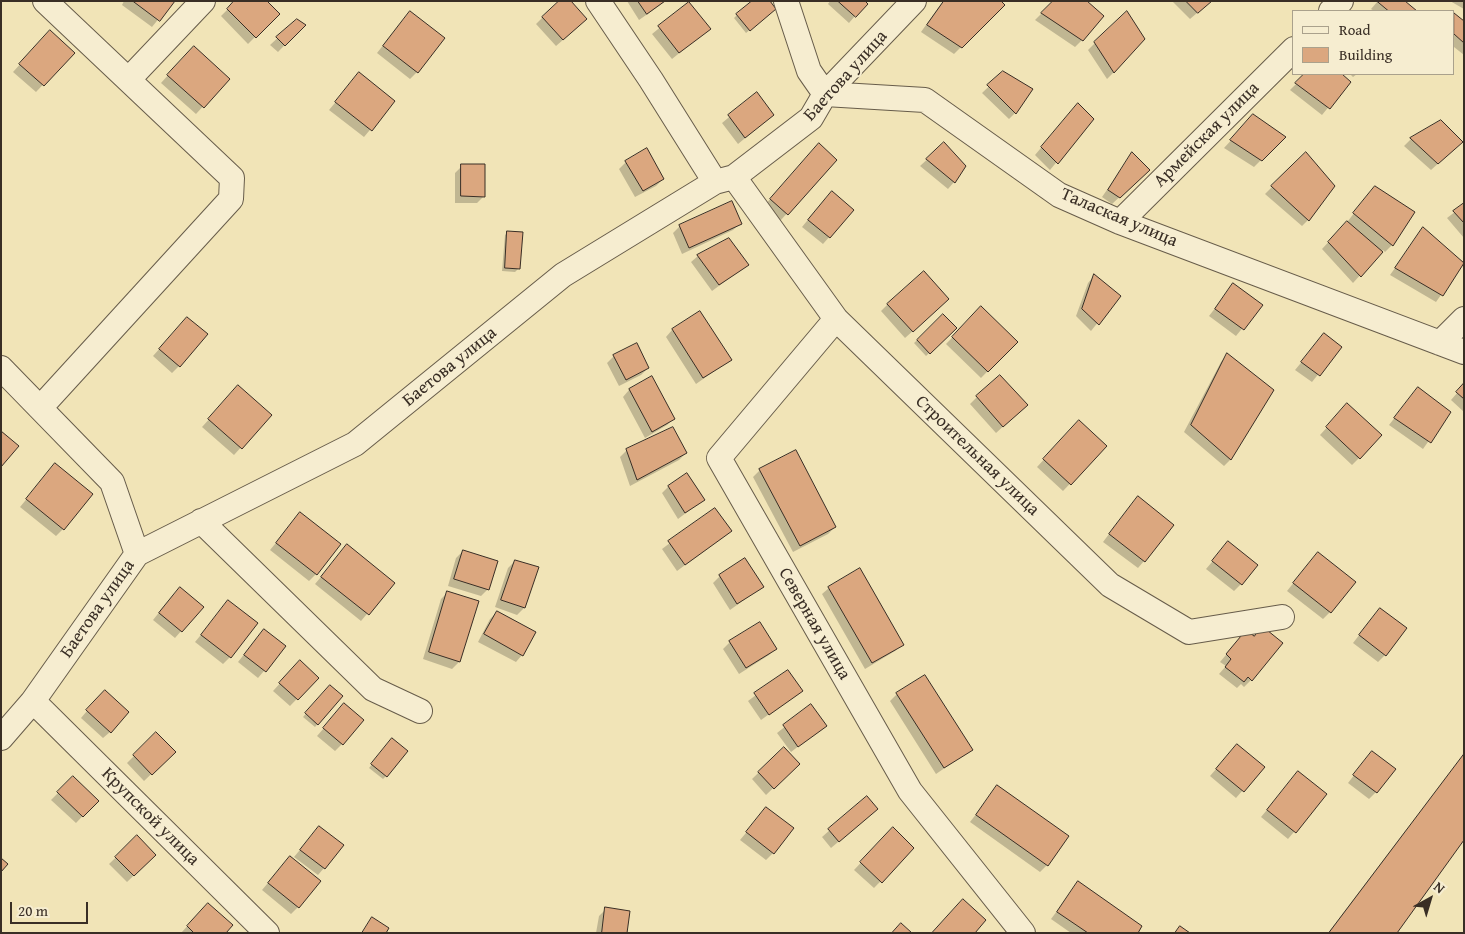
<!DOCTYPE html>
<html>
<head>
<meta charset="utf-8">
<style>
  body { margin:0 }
  #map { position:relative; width:1465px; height:934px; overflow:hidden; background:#f1e4b7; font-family:"Gentium Book Plus",serif }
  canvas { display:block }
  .frame { position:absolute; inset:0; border:2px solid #392e25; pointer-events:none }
  .legend { position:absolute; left:1292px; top:10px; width:162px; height:65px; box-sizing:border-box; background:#f6edd0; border:1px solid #aaa18c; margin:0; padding:6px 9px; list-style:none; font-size:15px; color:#392e25 }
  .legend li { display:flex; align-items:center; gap:10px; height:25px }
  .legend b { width:25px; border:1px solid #aaa18c }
  .north { position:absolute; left:1405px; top:874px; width:50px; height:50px; -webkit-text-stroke:4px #f6edd0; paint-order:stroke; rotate:39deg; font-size:14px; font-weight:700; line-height:20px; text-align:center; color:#392e25 }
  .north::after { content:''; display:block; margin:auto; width:18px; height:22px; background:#392e25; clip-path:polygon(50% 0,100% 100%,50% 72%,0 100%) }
  .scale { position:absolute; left:10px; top:902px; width:78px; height:22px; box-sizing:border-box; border:2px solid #392e25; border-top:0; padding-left:6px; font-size:15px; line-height:18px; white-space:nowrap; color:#392e25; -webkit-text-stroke:4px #f6edd0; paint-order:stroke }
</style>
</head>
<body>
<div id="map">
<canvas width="1465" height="934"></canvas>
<div class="frame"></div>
<ul class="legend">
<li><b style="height:6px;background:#f6edd0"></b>Road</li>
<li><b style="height:14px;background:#dba77f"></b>Building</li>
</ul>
<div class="north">N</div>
<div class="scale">20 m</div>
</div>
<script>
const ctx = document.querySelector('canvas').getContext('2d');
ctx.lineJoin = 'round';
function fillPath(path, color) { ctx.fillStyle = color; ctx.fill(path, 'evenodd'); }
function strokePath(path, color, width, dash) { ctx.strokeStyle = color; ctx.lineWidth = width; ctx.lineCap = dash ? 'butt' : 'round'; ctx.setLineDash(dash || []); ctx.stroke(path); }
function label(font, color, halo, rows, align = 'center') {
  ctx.font = font + ' "Gentium Book Plus",serif'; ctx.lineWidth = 4; ctx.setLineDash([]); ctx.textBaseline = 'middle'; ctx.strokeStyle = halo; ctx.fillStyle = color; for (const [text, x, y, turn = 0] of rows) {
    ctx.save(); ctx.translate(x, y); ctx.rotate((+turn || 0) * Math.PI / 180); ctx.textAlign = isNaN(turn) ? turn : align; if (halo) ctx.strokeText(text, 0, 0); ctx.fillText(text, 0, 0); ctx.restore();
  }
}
fillPath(new Path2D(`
  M124 1H173L152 27 122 5Z
  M236 1 278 14 248 44 221 16Z
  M627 1H666L639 20Z
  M830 1H863L855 16 849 23 828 4Z
  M943 1H1000L1003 5 954 54 921 32Z
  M1054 1 1082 40 1075 47 1035 20Z
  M1172 1H1211L1190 19Z
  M1378 1H1403L1415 11H1374L1371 9Z
  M1450 1H1464V9Z
  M689 4 709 29 672 59 652 34Z
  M772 12 746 33 734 18 737 15Z
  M1454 15 1464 23V55L1454 47Z
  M543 17 579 26 556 46 536 24Z
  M297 20 304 25 278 52 270 45Z
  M403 20 417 72 410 79 377 53Z
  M43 39 73 53 36 92 13 72Z
  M1095 43 1114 72 1107 79 1088 50Z
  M187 54 228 79 196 114 161 83Z
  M1003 73 1015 113 1009 119 982 93Z
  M359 74 394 101 364 137 329 110Z
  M1306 74H1341L1349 82 1322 115 1290 90Z
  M1350 74H1357L1353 77Z
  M757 94 773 115 738 144 722 123Z
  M1072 111 1092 119 1050 170 1035 155Z
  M1440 122 1454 149 1431 170 1404 146 1411 139Z
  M1247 123 1284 137 1254 167 1224 148Z
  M944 144 954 182 948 189 920 166Z
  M812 152 836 160 780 221 764 206Z
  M1306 153 1308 220 1302 226 1265 194Z
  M1132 154 1141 177 1112 204 1102 197Z
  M626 162 663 179 656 186 635 197 619 169Z
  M462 166 484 196 477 203H455V173Z
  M1368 195 1392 245 1385 252 1383 250 1353 283 1322 249 1348 221Z
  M825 199 853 210 823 244 802 227Z
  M1464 205V238L1447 218Z
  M740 224 733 230 682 254 673 233 680 226Z
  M1423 229 1463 264 1436 302 1390 275Z
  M508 232 518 269 515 272 502 271 505 235Z
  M698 256 747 265 712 291 691 262Z
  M1094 276 1119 296 1091 331 1076 316 1088 283Z
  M1233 285 1261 305 1236 336 1209 316Z
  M888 304 941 306 905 338 881 311Z
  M981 308 1016 342 981 378 946 344Z
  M943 316 955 328 926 356 914 343Z
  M187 318 179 366 172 373 153 356Z
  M672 330 730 360 696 384 666 337Z
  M1324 335 1340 347 1312 382 1295 370Z
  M1227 355 1272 390 1230 460 1224 466 1184 432 1221 362Z
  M614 356 648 368 641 375 619 386 607 363Z
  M651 378 674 418 667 425 645 438 623 397 629 390Z
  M1464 385V412L1451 400Z
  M1418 388 1449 412 1423 449 1389 425Z
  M232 394 270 415 234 455 202 427Z
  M977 397 1019 412 996 433 970 404Z
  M1341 412 1359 458 1352 465 1320 435Z
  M1073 428 1106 446 1063 491 1037 467Z
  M627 450 686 453 679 460 630 486 620 457Z
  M760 470 835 527 828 534 793 552 753 477Z
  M49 472 63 529 56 536 20 507Z
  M668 487 703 500 678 519 662 493Z
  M1131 505 1144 561 1138 568 1103 542Z
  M715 509 731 531 677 571 662 549Z
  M294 521 316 574 309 581 270 550Z
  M1228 543 1241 584 1234 591 1206 569Z
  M347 546 393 583 361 621 315 584Z
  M463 551 488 589 481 596 448 586 456 558Z
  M515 561 537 568 524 608 517 615 495 607 508 568Z
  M1311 561 1330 612 1323 619 1287 591Z
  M720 576 762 587 730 610 713 583Z
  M829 588 902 644 895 651 865 669 822 594Z
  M448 592 459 662 452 669 423 659 441 599Z
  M173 595 202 607 175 638 153 620Z
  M228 602 230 657 223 664 195 642Z
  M497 612 522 655 516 662 478 642 490 619Z
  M1374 616 1385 655 1378 662 1353 643Z
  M1246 631 1251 680 1244 687 1241 684 1237 688 1219 674 1226 666 1220 662Z
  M257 638 284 647 258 678 238 662Z
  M730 642 775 649 769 655 739 674 723 649Z
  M293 669 317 678 290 706 273 691Z
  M788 671 801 691 761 720 748 701Z
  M330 686 342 696 315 727 303 717Z
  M897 694 971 750 936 774 890 701Z
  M98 698 110 732 103 738 81 718Z
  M811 706 825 726 791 752 777 733Z
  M338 712 342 744 335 751 317 736Z
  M156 734 174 752 144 781 127 763Z
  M389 743 386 776 383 779 369 768Z
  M1237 745 1263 767 1236 798 1210 776Z
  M784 748 798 764 766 795 752 779Z
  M1372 752 1376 792 1369 799 1348 783Z
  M1464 754V838L1395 933H1328Z
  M1298 773 1325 795 1288 839 1261 817Z
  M73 778 97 801 76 823 51 800Z
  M997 787 1047 865 1040 872 970 822Z
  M866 798 869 816 831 848 822 837Z
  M766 809 773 853 766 860 740 840Z
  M319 827 324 868 318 875 294 857Z
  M886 836 913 848 874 888 854 870Z
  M137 837 155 855 127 882 109 864Z
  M283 865 298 907 291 914 262 890Z
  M1078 883 1136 933H1071L1051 919Z
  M606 909 625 933H596L599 916Z
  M201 911 224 933H181Z`), '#0003');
const building = new Path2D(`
  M133 1H175L160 21Z
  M234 1H267L280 14 256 38 227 9Z
  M559 1H571L587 19 563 40 542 17Z
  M638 1H665L647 14Z
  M752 1H770L776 9 750 31 736 14Z
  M838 1H865L868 4 856 17Z
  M944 1H1001L1005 5 962 48 927 25Z
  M1053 1H1087L1104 16 1083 41 1041 13Z
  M1186 1H1212L1198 13Z
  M1377 1H1405L1417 11H1389Z
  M689 2 711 29 679 53 658 26Z
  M410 11 445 38 418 73 383 46Z
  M1127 11 1145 39 1114 73 1094 42Z
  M1454 13 1464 21V43L1454 34Z
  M297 19 306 25 285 46 276 37Z
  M50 30 75 53 44 86 19 64Z
  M194 46 230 79 204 108 167 75Z
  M1003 71 1033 89 1016 114 987 85Z
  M359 72 395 101 372 131 335 102Z
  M1304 74H1342L1351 82 1330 109 1295 83Z
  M757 92 774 115 745 138 728 115Z
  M1078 103 1094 119 1058 164 1041 147Z
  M1253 114 1286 137 1262 161 1230 140Z
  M1441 120 1463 142 1438 164 1410 138Z
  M944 142 966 166 955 183 926 159Z
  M819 143 837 160 788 215 770 199Z
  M647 148 664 179 643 191 625 161Z
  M1132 152 1150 170 1120 198 1108 190Z
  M1306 152 1335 186 1309 221 1271 186Z
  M461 164H485V197L461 196Z
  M1375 186 1415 212 1393 246 1353 213Z
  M832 191 854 210 830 238 808 220Z
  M732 201 742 224 689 248 679 225Z
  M1464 203V223L1453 211Z
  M1347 221 1383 252 1361 277 1328 242Z
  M1423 227 1464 263 1443 296 1395 268Z
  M507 231 523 232 520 269 505 268Z
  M729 238 749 265 719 285 697 255Z
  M924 271 949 299 913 332 887 304Z
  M1094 274 1121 296 1099 325 1082 309Z
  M1233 283 1263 305 1244 330 1215 309Z
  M981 306 1018 342 988 372 952 337Z
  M700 311 732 360 703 378 672 329Z
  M943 314 957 328 930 354 917 340Z
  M187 317 208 334 180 367 159 349Z
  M1324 333 1342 347 1320 376 1301 362Z
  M637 343 649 368 626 380 613 355Z
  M1227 353 1274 390 1231 460 1191 425Z
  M1000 375 1028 405 1003 427 976 396Z
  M652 376 675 419 652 432 629 389Z
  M1464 383V399L1456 392Z
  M238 385 272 415 242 449 208 419Z
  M1418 387 1451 412 1431 443 1394 418Z
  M1347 403 1382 435 1360 459 1326 427Z
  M1079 420 1107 446 1071 485 1043 459Z
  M673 427 687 453 637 480 626 449Z
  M1 431 19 446 1 467Z
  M796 450 836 527 800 546 759 469Z
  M55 463 93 494 64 530 26 499Z
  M687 473 705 500 685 513 668 486Z
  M1138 496 1174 525 1145 562 1109 534Z
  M715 508 732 531 685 565 668 541Z
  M300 512 341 544 317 575 276 543Z
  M1228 541 1258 565 1242 585 1212 561Z
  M347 544 395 583 369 615 321 577Z
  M463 550 498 561 489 590 454 579Z
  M1318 552 1356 582 1331 613 1293 583Z
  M745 558 764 587 737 604 719 575Z
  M515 560 539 567 525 608 501 600Z
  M860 568 904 645 872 663 828 587Z
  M180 587 204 607 182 632 159 613Z
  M447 591 479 601 460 662 429 652Z
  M228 600 258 623 231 658 201 635Z
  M1380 608 1407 628 1386 656 1359 635Z
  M497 611 536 632 523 656 484 634Z
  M760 622 777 649 746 668 729 641Z
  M1262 626 1283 643 1252 681 1248 677 1244 682 1225 667 1231 659 1226 654 1246 630 1254 636Z
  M264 629 286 646 266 672 244 655Z
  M300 660 319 678 298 700 279 683Z
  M788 670 803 691 769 715 754 693Z
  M925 675 973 750 944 768 896 693Z
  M330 685 343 696 318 725 305 713Z
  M105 690 129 712 111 733 86 710Z
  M344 703 364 720 343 745 323 728Z
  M811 704 827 726 798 747 783 725Z
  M156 732 176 752 152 775 133 755Z
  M392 738 408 751 387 777 371 764Z
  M1237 744 1265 767 1244 792 1216 769Z
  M784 747 800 764 774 789 758 772Z
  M1372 751 1396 769 1377 793 1353 775Z
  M1464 754V840L1397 933H1329Z
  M1298 771 1327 794 1296 833 1267 810Z
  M73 776 99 801 83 817 57 792Z
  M997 785 1069 836 1048 866 976 815Z
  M867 796 878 809 839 842 828 829Z
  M766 807 794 828 774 854 746 832Z
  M319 826 344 845 325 869 300 850Z
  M893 827 914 848 882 883 860 862Z
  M137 835 156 855 134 876 115 857Z
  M290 856 321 881 299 908 268 883Z
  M1 858 8 864 1 872Z
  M1078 881 1142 926 1138 933H1088L1057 912Z
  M963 899 986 920 975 933H932Z
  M208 903 233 925 226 933H194L187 926Z
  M605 907 630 911 627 933H602Z
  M372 917 389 928 386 933H362Z
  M901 923 912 933H892Z
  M1180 926 1190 933H1175Z`);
fillPath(building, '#dba77f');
strokePath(building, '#392e25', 1);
const minor = new Path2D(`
  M598 1 651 80 715 182
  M786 1 809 71 825 94 925 100 1059 195 1120 222 1464 352
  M1331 11 1341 1
  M129 79 203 1
  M734 177 836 319 1110 585 1189 632 1282 617
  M1120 222 1294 49
  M836 319 719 458 910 791 1023 933
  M1440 343 1464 319
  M1 368 112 482 137 554
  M40 408 231 199 232 178 45 1
  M201 521 373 689 420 711
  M33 701 267 933
  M1 738 33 701 137 554 355 444 563 275 715 182 734 177 811 118 825 94 914 1`);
strokePath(minor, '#675c4a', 26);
strokePath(minor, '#f6edd0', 24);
label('18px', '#392e25', '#f6edd0', [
  ["Баетова улица",846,76,-48],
  ["Армейская улица",1207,135,-45],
  ["Талаская улица",1119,218,23],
  ["Баетова улица",450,367,-39],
  ["Строительная улица",977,456,44],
  ["Баетова улица",98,609,-55],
  ["Северная улица",814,624,60],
  ["Крупской улица",150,817,45]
]);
</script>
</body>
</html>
